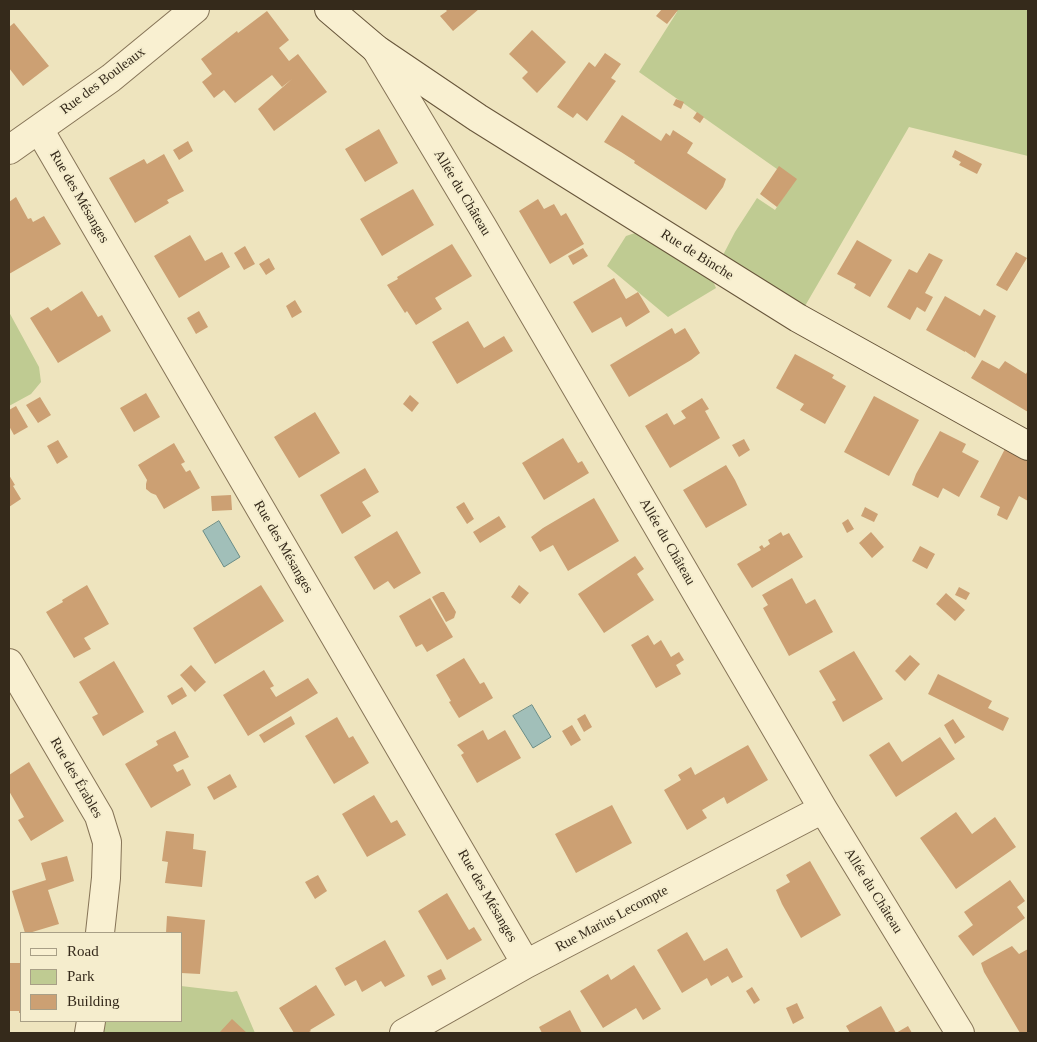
<!DOCTYPE html>
<html>
<head>
<meta charset="utf-8">
<style>
  body { margin:0 }
  #map { position:relative; width:1037px; height:1042px; overflow:hidden; background:#eee4be; font-family:Georgia,serif }
  canvas { display:block }
  .frame { position:absolute; inset:0; border:10px solid #352a1b; pointer-events:none }
  .legend { position:absolute; left:20px; top:932px; width:162px; height:90px; box-sizing:border-box; background:#f5edcd; border:1px solid #a89f86; margin:0; padding:6px 9px; list-style:none; font-size:15px; color:#352a1b }
  .legend li { display:flex; align-items:center; gap:10px; height:25px }
  .legend b { width:25px; border:1px solid #a89f86 }
</style>
</head>
<body>
<div id="map">
<canvas width="1037" height="1042"></canvas>
<div class="frame"></div>
<ul class="legend">
<li><b style="height:6px;background:#f9f0d1"></b>Road</li>
<li><b style="height:14px;background:#bfcb92"></b>Park</li>
<li><b style="height:14px;background:#cca073"></b>Building</li>
</ul>
</div>
<script>
const ctx = document.querySelector('canvas').getContext('2d');
ctx.lineJoin = 'round';
function fillPath(path, color) { ctx.fillStyle = color; ctx.fill(path, 'evenodd'); }
function strokePath(path, color, width, dash) { ctx.strokeStyle = color; ctx.lineWidth = width; ctx.lineCap = dash ? 'butt' : 'round'; ctx.setLineDash(dash || []); ctx.stroke(path); }
function label(font, color, halo, rows, align = 'center') {
  ctx.font = font + ' Georgia,serif'; ctx.lineWidth = 4; ctx.setLineDash([]); ctx.textBaseline = 'middle'; ctx.strokeStyle = halo; ctx.fillStyle = color; for (const [text, x, y, turn = 0] of rows) {
    ctx.save(); ctx.translate(x, y); ctx.rotate((+turn || 0) * Math.PI / 180); ctx.textAlign = isNaN(turn) ? turn : align; if (halo) ctx.strokeText(text, 0, 0); ctx.fillText(text, 0, 0); ctx.restore();
  }
}
fillPath(new Path2D(`
  M674 9H1028V156L909 127 805 306 722 257 735 232 757 198 775 210 794 181 639 72 677 12Z
  M635 233 712 279 716 288 668 317 607 266 626 236Z
  M9 312 39 367 41 382 31 394 9 406Z
  M181 986 232 992 237 991 255 1033H89L91 1021H181Z`), '#bfcb92');
const water = new Path2D(`
  M219 521 240 557 224 567 203 531Z
  M532 705 551 737 533 748 513 716Z`);
fillPath(water, '#a1bfb9');
strokePath(water, '#698c87', 1);
fillPath(new Path2D(`
  M445 9H479L453 31 440 16 447 11Z
  M662 9H677L678 10 667 24 656 16Z
  M267 11 289 40 279 48 289 61 298 54 327 92 274 131 258 109 292 79 282 87 272 75 235 103 224 90 214 98 202 82 212 74 201 59 237 31 238 33Z
  M14 23 49 66 23 86 9 68V27Z
  M532 30 566 62 537 93 522 78 528 72 509 54Z
  M605 53 621 64 611 78 616 81 587 121 577 113 573 118 557 107 589 62 595 67Z
  M676 99 684 102 681 109 673 105Z
  M697 112 704 117 700 123 693 118Z
  M622 115 661 141 666 133 670 136 673 130 693 143 687 153 726 179 723 187 706 210 634 163 635 161 621 152 604 142Z
  M379 129 398 163 365 182 345 149Z
  M188 141 193 151 179 160 173 150Z
  M955 150 982 164 977 174 959 165 961 162 952 157Z
  M164 154 184 191 167 200 169 203 135 223 109 178 144 159 147 164Z
  M779 166 797 179 777 207 760 194Z
  M413 189 434 225 382 256 360 219Z
  M16 197 28 219 31 218 33 222 44 216 61 244 9 274V202Z
  M538 199 544 209 554 204 561 216 566 213 584 244 550 264 519 211Z
  M190 235 205 261 222 252 230 267 179 298 154 256Z
  M857 240 892 260 870 297 854 288 856 284 837 274Z
  M452 244 472 276 435 298 442 309 416 325 407 311 405 313 387 285 398 279 397 277Z
  M245 246 255 264 244 270 234 253Z
  M583 248 588 256 573 265 568 256Z
  M1016 252 1027 258 1007 291 996 285Z
  M929 253 943 260 925 293 933 297 925 312 917 307 910 320 887 307 909 269 917 273Z
  M269 258 275 269 266 275 259 264Z
  M614 278 626 299 638 292 650 312 626 327 621 317 592 333 573 302Z
  M82 291 98 317 102 315 111 331 58 363 30 318 48 307 51 311Z
  M945 296 980 316 984 309 996 316 975 358 965 351V352L926 330Z
  M295 300 302 312 292 318 286 306Z
  M199 311 208 327 196 334 187 318Z
  M468 321 484 348 504 336 513 351 457 384 432 342Z
  M672 328 675 334 685 328 700 353 691 360 629 397 610 365Z
  M795 354 834 375 832 378 846 386 825 424 800 410 804 404 776 388Z
  M982 360 999 369 1005 361 1026 374 1028 370V412L971 378Z
  M146 393 160 417 134 432 120 408Z
  M410 395 419 403 412 412 403 404Z
  M874 396 919 420 889 476 844 452Z
  M40 397 51 415 38 423 26 405Z
  M702 398 709 409 705 411 720 438 670 468 645 426 667 413 674 425 686 418 681 411Z
  M16 406 28 427 14 435 9 426V410Z
  M315 412 340 453 299 478 274 437Z
  M940 431 966 444 962 452 979 461 959 497 943 488 938 498 912 485 916 474Z
  M563 438 578 463 582 461 589 473 544 500 522 463Z
  M744 439 750 450 739 457 732 445Z
  M58 440 68 457 57 464 47 446Z
  M174 443 185 462 181 464 186 472 190 470 200 488 164 509 156 495 151 493 146 489V484L147 480 138 465Z
  M1007 445 1028 456V501L1019 496 1007 520 997 515 1000 507 980 497Z
  M726 465 735 480 747 505 706 528 683 490Z
  M365 468 379 492 362 502 371 516 342 534 320 495Z
  M9 475 15 485 13 486 21 499 9 507Z
  M231 495 232 510 212 511 211 496Z
  M594 498 619 541 568 571 553 545 540 552 531 537 543 528Z
  M464 502 474 519 467 524 456 507Z
  M865 507 878 514 874 522 861 516Z
  M499 516 506 527 480 543 473 532Z
  M848 519 854 529 847 533 842 523Z
  M397 531 421 573 394 589 388 581 374 590 354 557Z
  M781 532 783 536 789 533 803 557 752 588 737 564 761 550 759 547 762 545 764 548 770 544 768 540Z
  M871 532 884 547 872 558 859 543Z
  M920 546 935 554 927 569 912 561Z
  M635 556 644 569 637 574 654 600 604 633 578 594Z
  M792 578 806 604 815 599 833 632 789 656 763 608 768 605 762 595Z
  M87 585 109 624 84 638 91 649 74 658 46 612 63 602 62 600Z
  M261 585 284 621 215 664 193 628Z
  M519 585 529 593 520 604 511 597Z
  M959 587 970 593 966 600 955 595Z
  M441 592H444L456 612 454 618 446 622 432 597Z
  M946 593 965 610 955 621 936 604Z
  M430 598 453 637 427 652 422 644 416 647 399 616Z
  M648 635 654 645 661 640 671 657 679 652 684 660 676 665 681 674 656 688 631 645Z
  M854 651 883 699 843 722 832 702 836 700 819 671Z
  M910 655 920 664 905 681 895 671Z
  M464 658 480 684 484 682 493 698 459 718 449 702 451 701 436 675Z
  M114 661 144 712 103 736 92 717 98 714 79 682Z
  M191 665 206 682 195 692 180 675Z
  M264 670 274 686 270 688 276 697 308 678 318 693 248 736 223 695Z
  M938 674 992 701 988 708 1009 718 1003 731 928 694Z
  M182 687 187 696 172 705 167 696Z
  M585 714 592 727 584 732 577 719Z
  M291 716 295 724 264 743 259 735Z
  M337 717 349 738 353 736 369 763 334 784 305 736Z
  M953 719 965 737 955 744 944 725Z
  M572 725 581 740 571 746 562 731Z
  M483 730 488 740 505 730 521 758 477 783 461 755 464 753 457 745Z
  M175 731 189 757 173 765 177 772 183 769 191 785 151 808 125 764 158 745 156 741Z
  M940 737 955 759 896 797 869 755 889 742 902 762Z
  M748 745 768 780 727 804 724 797 702 810 707 818 687 830 664 790 681 780 678 775 691 767 695 775Z
  M29 762 64 821 31 841 18 820 24 817 9 791V775Z
  M230 774 237 787 214 800 207 787Z
  M374 795 391 823 397 820 406 835 367 857 342 814Z
  M612 805 632 843 576 873 555 834Z
  M956 812 972 834 995 817 1016 847 956 889 920 838Z
  M166 831 194 834 193 849 206 851 202 887 165 883 168 862 162 861Z
  M67 856 74 881 48 890 59 924 29 933H25L12 891 46 880 41 863Z
  M810 861 841 915 801 938 782 904 776 890 790 882 786 875Z
  M318 875 327 891 315 899 305 882Z
  M1010 880 1025 901 1017 907 1025 918 973 956 958 936 973 925 964 912Z
  M447 893 469 930 474 927 482 940 447 960 418 911Z
  M167 916 205 920 200 974 181 973V933H166Z
  M687 932 704 961 727 948 743 977 732 983 728 976 711 986 707 978 682 993 657 950Z
  M385 940 405 976 385 987 381 981 362 992 356 980 345 986 335 968Z
  M1012 946 1019 954 1028 949V1033H1020L984 972 981 963Z
  M9 963H21V1013H19V1011H9Z
  M634 965 661 1009 643 1020 636 1008 603 1028 580 991 608 974 611 980Z
  M441 969 446 979 432 986 427 976Z
  M316 985 335 1015 310 1030 311 1031 307 1033H294L279 1008Z
  M752 987 760 1000 754 1004 746 991Z
  M797 1003 804 1018 793 1024 786 1008Z
  M881 1006 896 1033 908 1026 912 1033H850L846 1026Z
  M570 1010 582 1033H542L539 1027Z
  M232 1019 247 1033H219Z`), '#cca073');
const street = new Path2D(`
  M376 49 482 226 823 809 960 1033
  M39 129 526 964
  M9 150 111 78 195 9
  M9 663 99 816 107 842 106 878 100 933
  M89 1033 91 1021
  M404 1033 526 964 823 809`);
const secondary = new Path2D(`
  M329 9 376 49 478 118 798 318 1028 446`);
strokePath(street, '#867457', 30);
strokePath(secondary, '#67553a', 30);
strokePath(street, '#f9f0d1', 28);
strokePath(secondary, '#f9f0d1', 28);
label('14px', '#352a1b', '#f5edcd', [
  ["Rue des Bouleaux",103,81,-37],
  ["Allée du Château",462,193,59],
  ["Rue des Mésanges",79,197,60],
  ["Rue de Binche",697,255,32],
  ["Allée du Château",667,542,60],
  ["Rue des Mésanges",283,547,60],
  ["Rue des Érables",76,778,60],
  ["Allée du Château",873,891,58],
  ["Rue des Mésanges",487,896,60],
  ["Rue Marius Lecompte",612,919,-28]
]);
</script>
</body>
</html>
